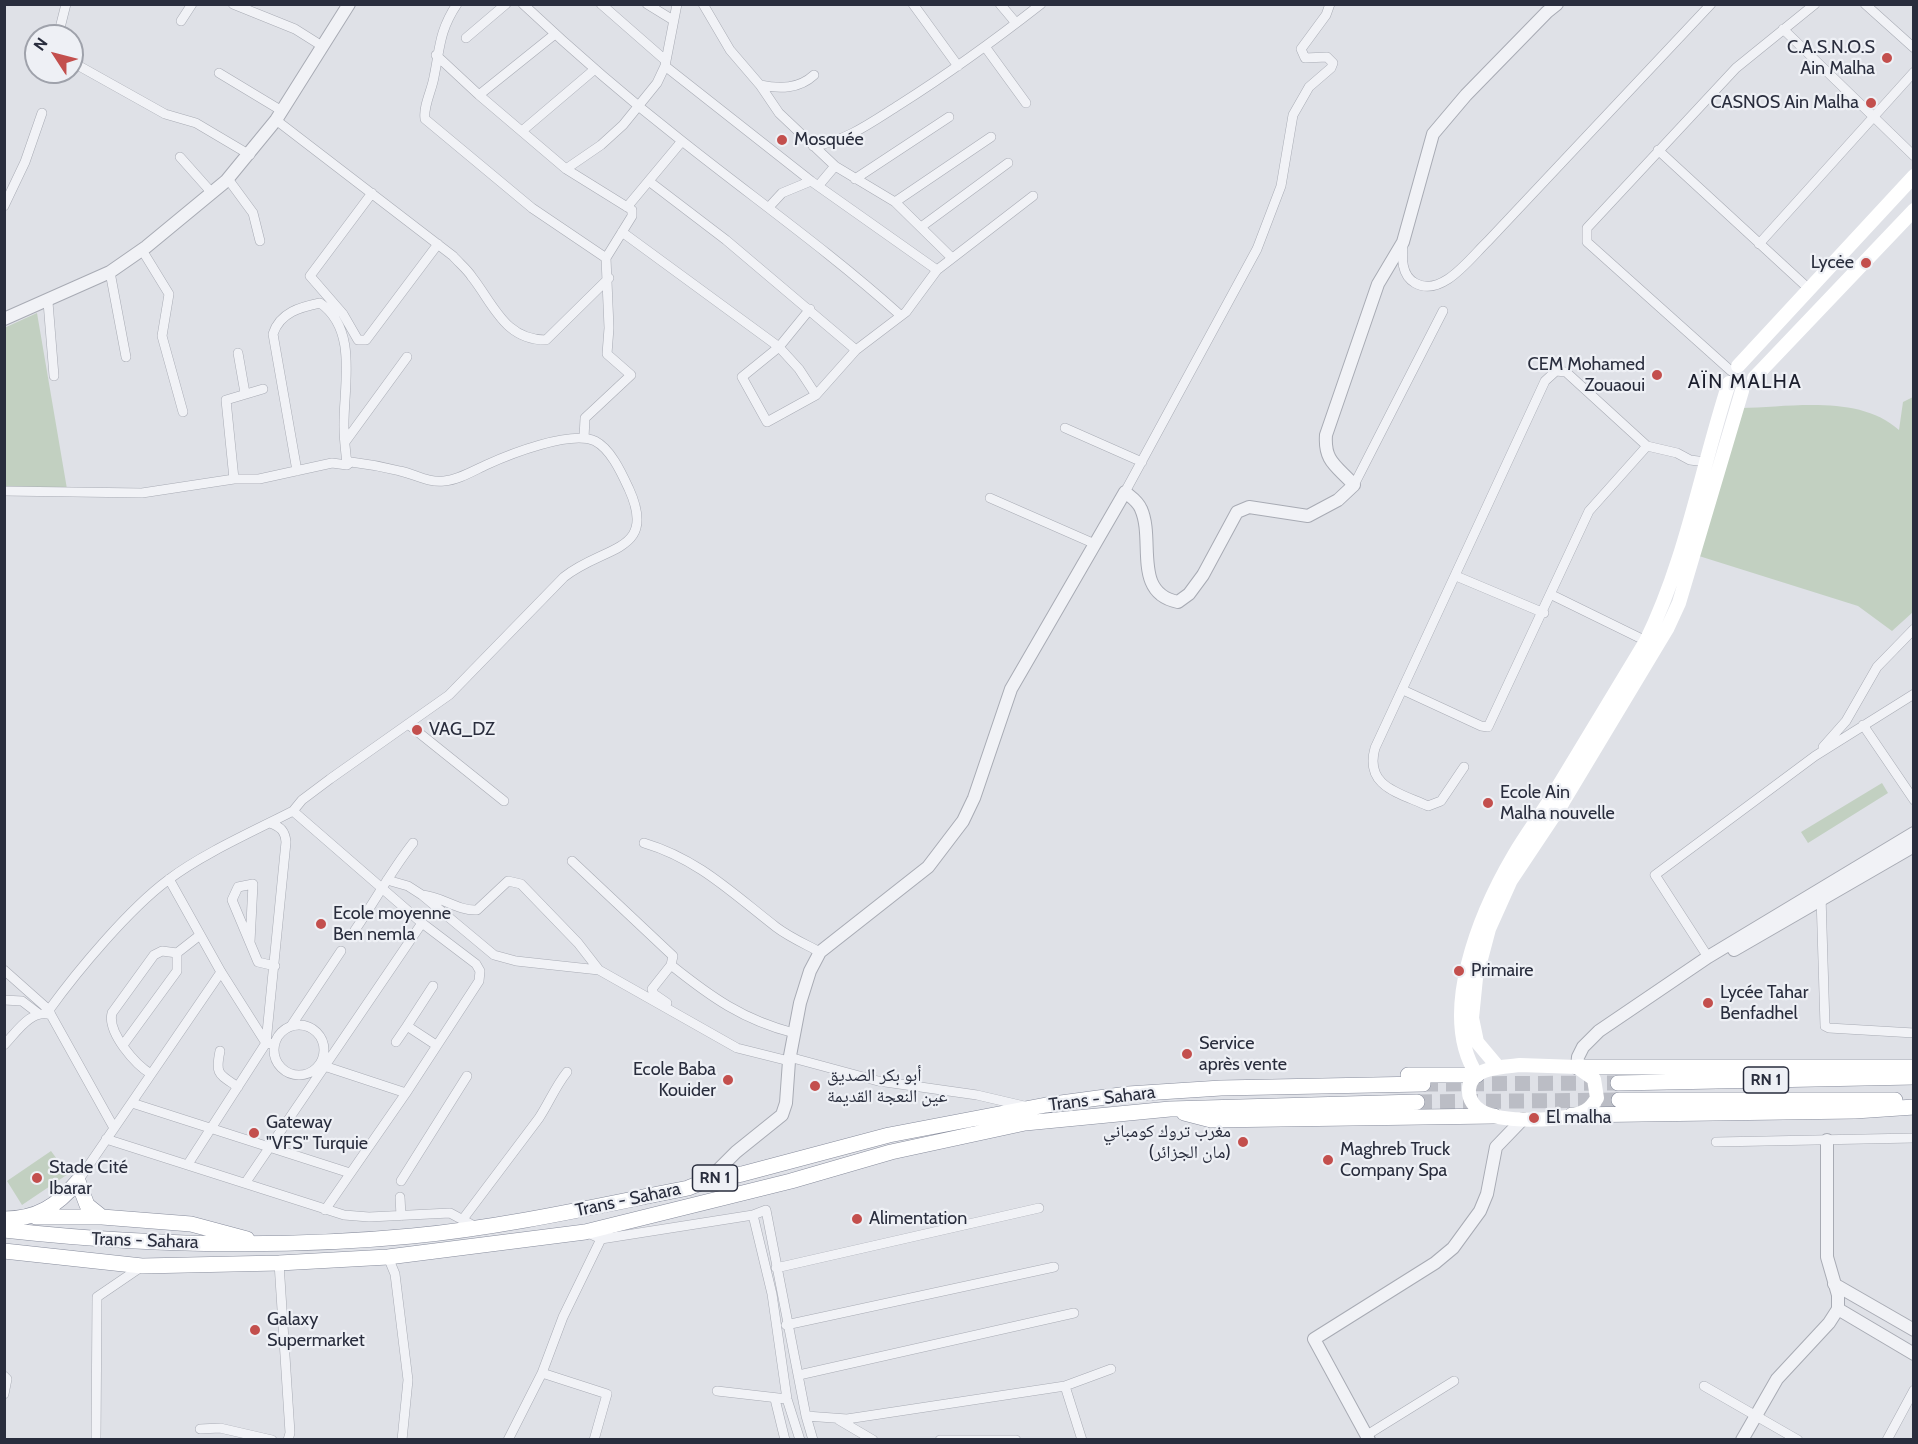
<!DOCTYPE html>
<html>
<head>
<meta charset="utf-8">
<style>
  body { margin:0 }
  #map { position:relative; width:1918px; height:1444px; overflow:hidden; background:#dfe1e7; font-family:Cabin,sans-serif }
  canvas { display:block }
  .frame { position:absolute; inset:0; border:6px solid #292d3d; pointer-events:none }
  .north { position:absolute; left:24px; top:24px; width:60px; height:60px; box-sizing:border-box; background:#eef0f5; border:2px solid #9fa2ab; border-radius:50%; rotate:306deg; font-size:16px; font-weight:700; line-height:24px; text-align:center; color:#292d3d }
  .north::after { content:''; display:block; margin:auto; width:21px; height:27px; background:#c34f4d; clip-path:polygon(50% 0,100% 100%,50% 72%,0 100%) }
</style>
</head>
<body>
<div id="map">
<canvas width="1918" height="1444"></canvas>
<div class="frame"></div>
<div class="north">N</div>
</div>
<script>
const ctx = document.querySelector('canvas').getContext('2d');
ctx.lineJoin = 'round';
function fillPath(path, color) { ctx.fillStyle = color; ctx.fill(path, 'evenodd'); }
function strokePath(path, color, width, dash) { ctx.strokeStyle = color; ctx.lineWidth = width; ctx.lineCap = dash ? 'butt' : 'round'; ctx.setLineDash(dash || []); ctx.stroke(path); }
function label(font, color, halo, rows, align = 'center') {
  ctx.font = font + ' Cabin,"Noto Naskh Arabic",sans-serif'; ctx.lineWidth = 4.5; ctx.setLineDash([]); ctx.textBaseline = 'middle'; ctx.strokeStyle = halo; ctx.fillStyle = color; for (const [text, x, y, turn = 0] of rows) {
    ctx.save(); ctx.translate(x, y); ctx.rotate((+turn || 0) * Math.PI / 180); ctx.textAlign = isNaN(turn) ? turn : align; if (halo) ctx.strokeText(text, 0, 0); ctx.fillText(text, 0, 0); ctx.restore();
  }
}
fillPath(new Path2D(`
  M37 313 67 489 5 487 4 328Z
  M1913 397V612L1892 631 1858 606 1699 556 1741 408C1790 407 1860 394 1899 430L1903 402Z
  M1882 783 1888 793 1808 843 1801 832Z
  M51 1151 68 1174 22 1205 7 1181Z`), '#c2d0c1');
strokePath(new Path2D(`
  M1423 1084 1618 1083
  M1417 1102 1619 1100`), '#bbbdc5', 15, [15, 8]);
const minor = new Path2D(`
  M233 4 295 29 322 46
  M523 4C574 52 627 98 682 141 755 199 830 252 899 314
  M601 4 665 60
  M647 4 673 20
  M703 4 730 50 760 85C780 89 799 89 814 75
  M913 4 958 66
  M1000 4 1016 23
  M1865 4 1914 48
  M181 21 192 4
  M1783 29 1914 156
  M58 36 66 4
  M466 38 506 4
  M986 48 1026 103
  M436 55 479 95 566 169 632 210V216L606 258 532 208 425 119C423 106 432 90 434 77 440 48 439 31 457 4
  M72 62 165 114 196 123 250 155
  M665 66 811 181 937 270
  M219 73 282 111
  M760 85 779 113 835 166 895 202 991 137
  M479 95 555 34
  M276 120 453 256C459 263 467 269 472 277 494 305 505 340 546 340L609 278
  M522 131 595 69
  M813 146C845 142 872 122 899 105 948 74 995 40 1041 4
  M1658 150 1809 289
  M180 157 212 193
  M566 169 601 145 623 125 657 83 665 66 677 4
  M228 179 253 213 260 241
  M855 179 949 117
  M650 182 726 240 856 350
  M819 185 835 166
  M372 193 310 276 343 314 358 340H366L438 244
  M895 202 951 257
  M4 206 25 162 42 113
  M627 207 682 141
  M769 207 782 193 811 181
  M921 227 1008 163
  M622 232 779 347 799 369 816 395 767 422 742 377 779 347 810 309
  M1403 244C1402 258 1401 275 1415 283 1442 298 1470 258 1488 241L1711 4
  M1759 244 1914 72
  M142 250 169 294 162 336 183 412
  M110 272 126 357
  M48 302 54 376
  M238 353 245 393
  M1731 371 1587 242V228L1736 68 1815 4
  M816 395 856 350 906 312 937 270 1033 196
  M1065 428 1142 462
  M584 438 585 418 631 375 607 354 609 328 606 258
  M345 442 407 357
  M297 471 273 334C280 312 301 307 320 303 359 330 343 387 344 428 344 440 346 453 347 465
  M234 479 226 400 263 389
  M1354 485 1443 311
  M4 491 142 493 234 479H259L332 463 347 465 351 462C368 464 384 467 400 471 415 474 428 483 444 481 458 480 473 471 486 465 510 454 571 430 595 441 611 449 622 474 629 489 658 553 604 545 564 577L449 695 330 779 302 800 293 811C254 831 202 854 168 880 129 909 78 970 49 1010L51 1015 114 1128
  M1125 492 1257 249 1281 186 1293 115 1309 87 1331 68 1333 63 1327 57 1305 58 1301 49 1326 15 1330 4
  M990 498 1095 544
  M1456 576 1544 613
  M1552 595 1646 641
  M1403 690 1481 726 1488 727 1589 511 1647 446
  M408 724 504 801
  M1863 725 1914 800
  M1823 747 1846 721 1877 667 1914 629
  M1464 767 1441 801 1428 806C1400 793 1364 787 1375 748L1545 381 1556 371 1566 372 1647 446 1677 453 1690 460 1706 462
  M293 811 422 923 476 964 480 971 479 981 406 1093
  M644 843C698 859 732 893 776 927 789 937 805 944 820 952
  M572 861 673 956 671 965C711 997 743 1020 794 1033
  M169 879 221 972 266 1043 275 1044
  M387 880 408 886 422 895 494 955 516 961 599 970 737 1048 789 1061
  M422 895C441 896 457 911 477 910L508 881 521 884 578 943 599 970
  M1821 896 1825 1026 1829 1028 1914 1033
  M355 930C375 901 391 871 413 843
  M250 942 253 884 238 887 232 900 258 962 275 966
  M1708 957 1655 875 1815 756 1914 694
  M4 970 49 1010
  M4 1000 22 1001 39 1014
  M667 1003 654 994 652 989 671 965
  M274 1050a25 25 0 1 1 50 0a25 25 0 1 1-50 0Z
  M291 1026 341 951
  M407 1026 433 986
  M396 1042 407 1026 436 1045
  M4 1045C16 1033 31 1008 51 1015
  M123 1045 177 971V953
  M220 1051C215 1075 219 1074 238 1087
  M789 1057 878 1081 977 1095 1024 1106
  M321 1065 406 1093 325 1210
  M151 1074C136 1065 107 1033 112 1013L154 955 162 951 177 953 200 935
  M132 1103 350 1173
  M106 1139 344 1215 369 1217 450 1213 476 1227
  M1716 1142 1914 1138
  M188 1164 266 1043 286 842C285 831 281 827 270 823
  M78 1181 221 972
  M401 1181 467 1076
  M246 1182 422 923
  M400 1197 401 1216
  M753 1215 772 1294 787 1399 800 1440
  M463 1219 539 1118C549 1103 555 1087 567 1072
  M588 1233 601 1239 753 1215 766 1210 806 1416 847 1419 1065 1386 1111 1369
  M388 1257 395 1274 408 1380 402 1440
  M279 1263 290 1433 288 1440
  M776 1268 1039 1208
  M786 1325 1054 1267
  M542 1373 607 1394 594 1440
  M799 1375 1074 1313
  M4 1376 7 1379 4 1394
  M1065 1386 1082 1440
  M1704 1386 1798 1440
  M717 1391 787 1399
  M775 1399 785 1440
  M806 1416 813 1440
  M839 1420 873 1440
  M200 1429 220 1428 272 1440
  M1367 1435 1454 1381
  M96 1440 97 1297 141 1267
  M508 1440 542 1373 563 1317 601 1239
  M940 1440H1016
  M1887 1440 1914 1390`);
const tertiary = new Path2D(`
  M4 319 110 272 146 247 226 181 276 120 349 4
  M1734 950 1914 846
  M1577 1067 1578 1057 1583 1047 1599 1031 1708 957 1914 833
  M708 1180 736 1152 782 1115 786 1103 789 1061 800 1003 810 971 820 952 928 867 963 821 974 798 1011 689 1125 492C1131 497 1138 501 1141 509 1155 540 1132 593 1178 602L1189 594 1203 575 1237 512 1249 507 1308 516 1338 500 1354 485C1337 466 1324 462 1326 435L1378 284 1403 242 1433 134 1466 95 1547 12 1557 4
  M1834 1284 1914 1330
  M1838 1309 1914 1354
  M1369 1440 1314 1339 1435 1263 1453 1248 1480 1211 1487 1194 1496 1147 1523 1119
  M1742 1440 1777 1379 1829 1323 1838 1309V1295L1827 1257V1140`);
const trunk = new Path2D(`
  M1577 1067H1914
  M1408 1075H1477
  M1618 1083 1914 1077
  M1619 1100H1895
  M1184 1113 1211 1120 1494 1116
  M1572 1115 1855 1111 1914 1107
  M78 1181 87 1205 102 1217 191 1224 247 1239
  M36 1217H102
  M4 1219C37 1219 57 1206 78 1181
  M4 1230C139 1245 276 1249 412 1236 505 1227 597 1206 688 1188L708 1180 742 1174 889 1135 1046 1105 1128 1094 1221 1088 1423 1084
  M4 1251 142 1266 279 1263 388 1257 585 1232 791 1181 891 1152 1025 1123 1170 1109 1417 1102`);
strokePath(minor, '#a8abb4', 10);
strokePath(tertiary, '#a8abb4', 14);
strokePath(trunk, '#878c9c', 16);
strokePath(minor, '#f1f2f6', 9);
strokePath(tertiary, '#f1f2f6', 12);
strokePath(new Path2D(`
  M1738 366 1914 176
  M1754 378 1914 210
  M1520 1065 1577 1067 1594 1079 1597 1098C1594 1103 1591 1108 1585 1111 1564 1122 1501 1123 1481 1111 1474 1107 1469 1099 1469 1092 1467 1067 1503 1067 1520 1065Z
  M1498 1067 1477 1042 1472 1018 1476 978 1489 929 1511 880 1563 802 1667 629 1679 603 1742 391
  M1477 1075C1437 1014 1481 911 1514 855 1527 833 1543 812 1556 790 1586 740 1616 691 1646 641 1686 560 1701 469 1729 383`), '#fff', 14);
strokePath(trunk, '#fff', 15);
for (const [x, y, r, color] of [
  [1887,58,6,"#c34f4d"],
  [1871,103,6,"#c34f4d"],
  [782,140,6,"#c34f4d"],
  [1866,263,6,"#c34f4d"],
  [1657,375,6,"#c34f4d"],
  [417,730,6,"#c34f4d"],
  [1488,803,6,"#c34f4d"],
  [321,924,6,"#c34f4d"],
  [1459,971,6,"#c34f4d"],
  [1708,1003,6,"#c34f4d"],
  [1187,1054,6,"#c34f4d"],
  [728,1080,6,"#c34f4d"],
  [815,1086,6,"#c34f4d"],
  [1534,1118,6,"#c34f4d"],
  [254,1133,6,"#c34f4d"],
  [1243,1142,6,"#c34f4d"],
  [1328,1160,6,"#c34f4d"],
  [37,1178,6,"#c34f4d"],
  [857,1219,6,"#c34f4d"],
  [255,1330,6,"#c34f4d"]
]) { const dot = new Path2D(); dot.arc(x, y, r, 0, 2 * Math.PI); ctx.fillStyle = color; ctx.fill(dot); strokePath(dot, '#eef0f5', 2); }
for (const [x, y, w] of [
  [1766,1080,45],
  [715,1178,45]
]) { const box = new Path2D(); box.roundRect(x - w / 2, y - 13, w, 26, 4.5); ctx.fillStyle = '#eef0f5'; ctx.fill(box); strokePath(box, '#292d3d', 1.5); }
label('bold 16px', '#292d3d', null, [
  ["RN 1",1766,1080],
  ["RN 1",715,1178]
]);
label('18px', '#292d3d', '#eef0f5', [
  ["C.A.S.N.O.S",1875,48,"right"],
  ["Ain Malha",1875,69,"right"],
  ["CASNOS Ain Malha",1859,103,"right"],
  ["Mosquée",794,140],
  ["Lycėe",1854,263,"right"],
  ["CEM Mohamed",1645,365,"right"],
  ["Zouaoui",1645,386,"right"],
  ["VAG_DZ",429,730],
  ["Ecole Ain",1500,793],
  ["Malha nouvelle",1500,814],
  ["Ecole moyenne",333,914],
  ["Ben nemla",333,935],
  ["Primaire",1471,971],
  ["Lycée Tahar",1720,993],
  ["Benfadhel",1720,1014],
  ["Service",1199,1044],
  ["après vente",1199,1065],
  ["Ecole Baba",716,1070,"right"],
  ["Kouider",716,1091,"right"],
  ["أبو بكر الصديق",827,1076],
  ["عين النعجة القديمة",827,1097],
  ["El malha",1546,1118],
  ["Gateway",266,1123],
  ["\"VFS\" Turquie",266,1144],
  ["مغرب تروك كومباني",1231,1132,"right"],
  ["(مان الجزائر)",1231,1153,"right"],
  ["Maghreb Truck",1340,1150],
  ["Company Spa",1340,1171],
  ["Stade Cité",49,1168],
  ["Ibarar",49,1189],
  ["Alimentation",869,1219],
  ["Galaxy",267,1320],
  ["Supermarket",267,1341]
], 'left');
label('18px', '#292d3d', '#eef0f5', [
  ["Trans - Sahara",1102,1099,-7],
  ["Trans - Sahara",628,1200,-12],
  ["Trans - Sahara",145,1241,2]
]);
ctx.letterSpacing = '1.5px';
label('20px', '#1b1e2d', '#eef0f5', [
  ["AÏN MALHA",1745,382]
]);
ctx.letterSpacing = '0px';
</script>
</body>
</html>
